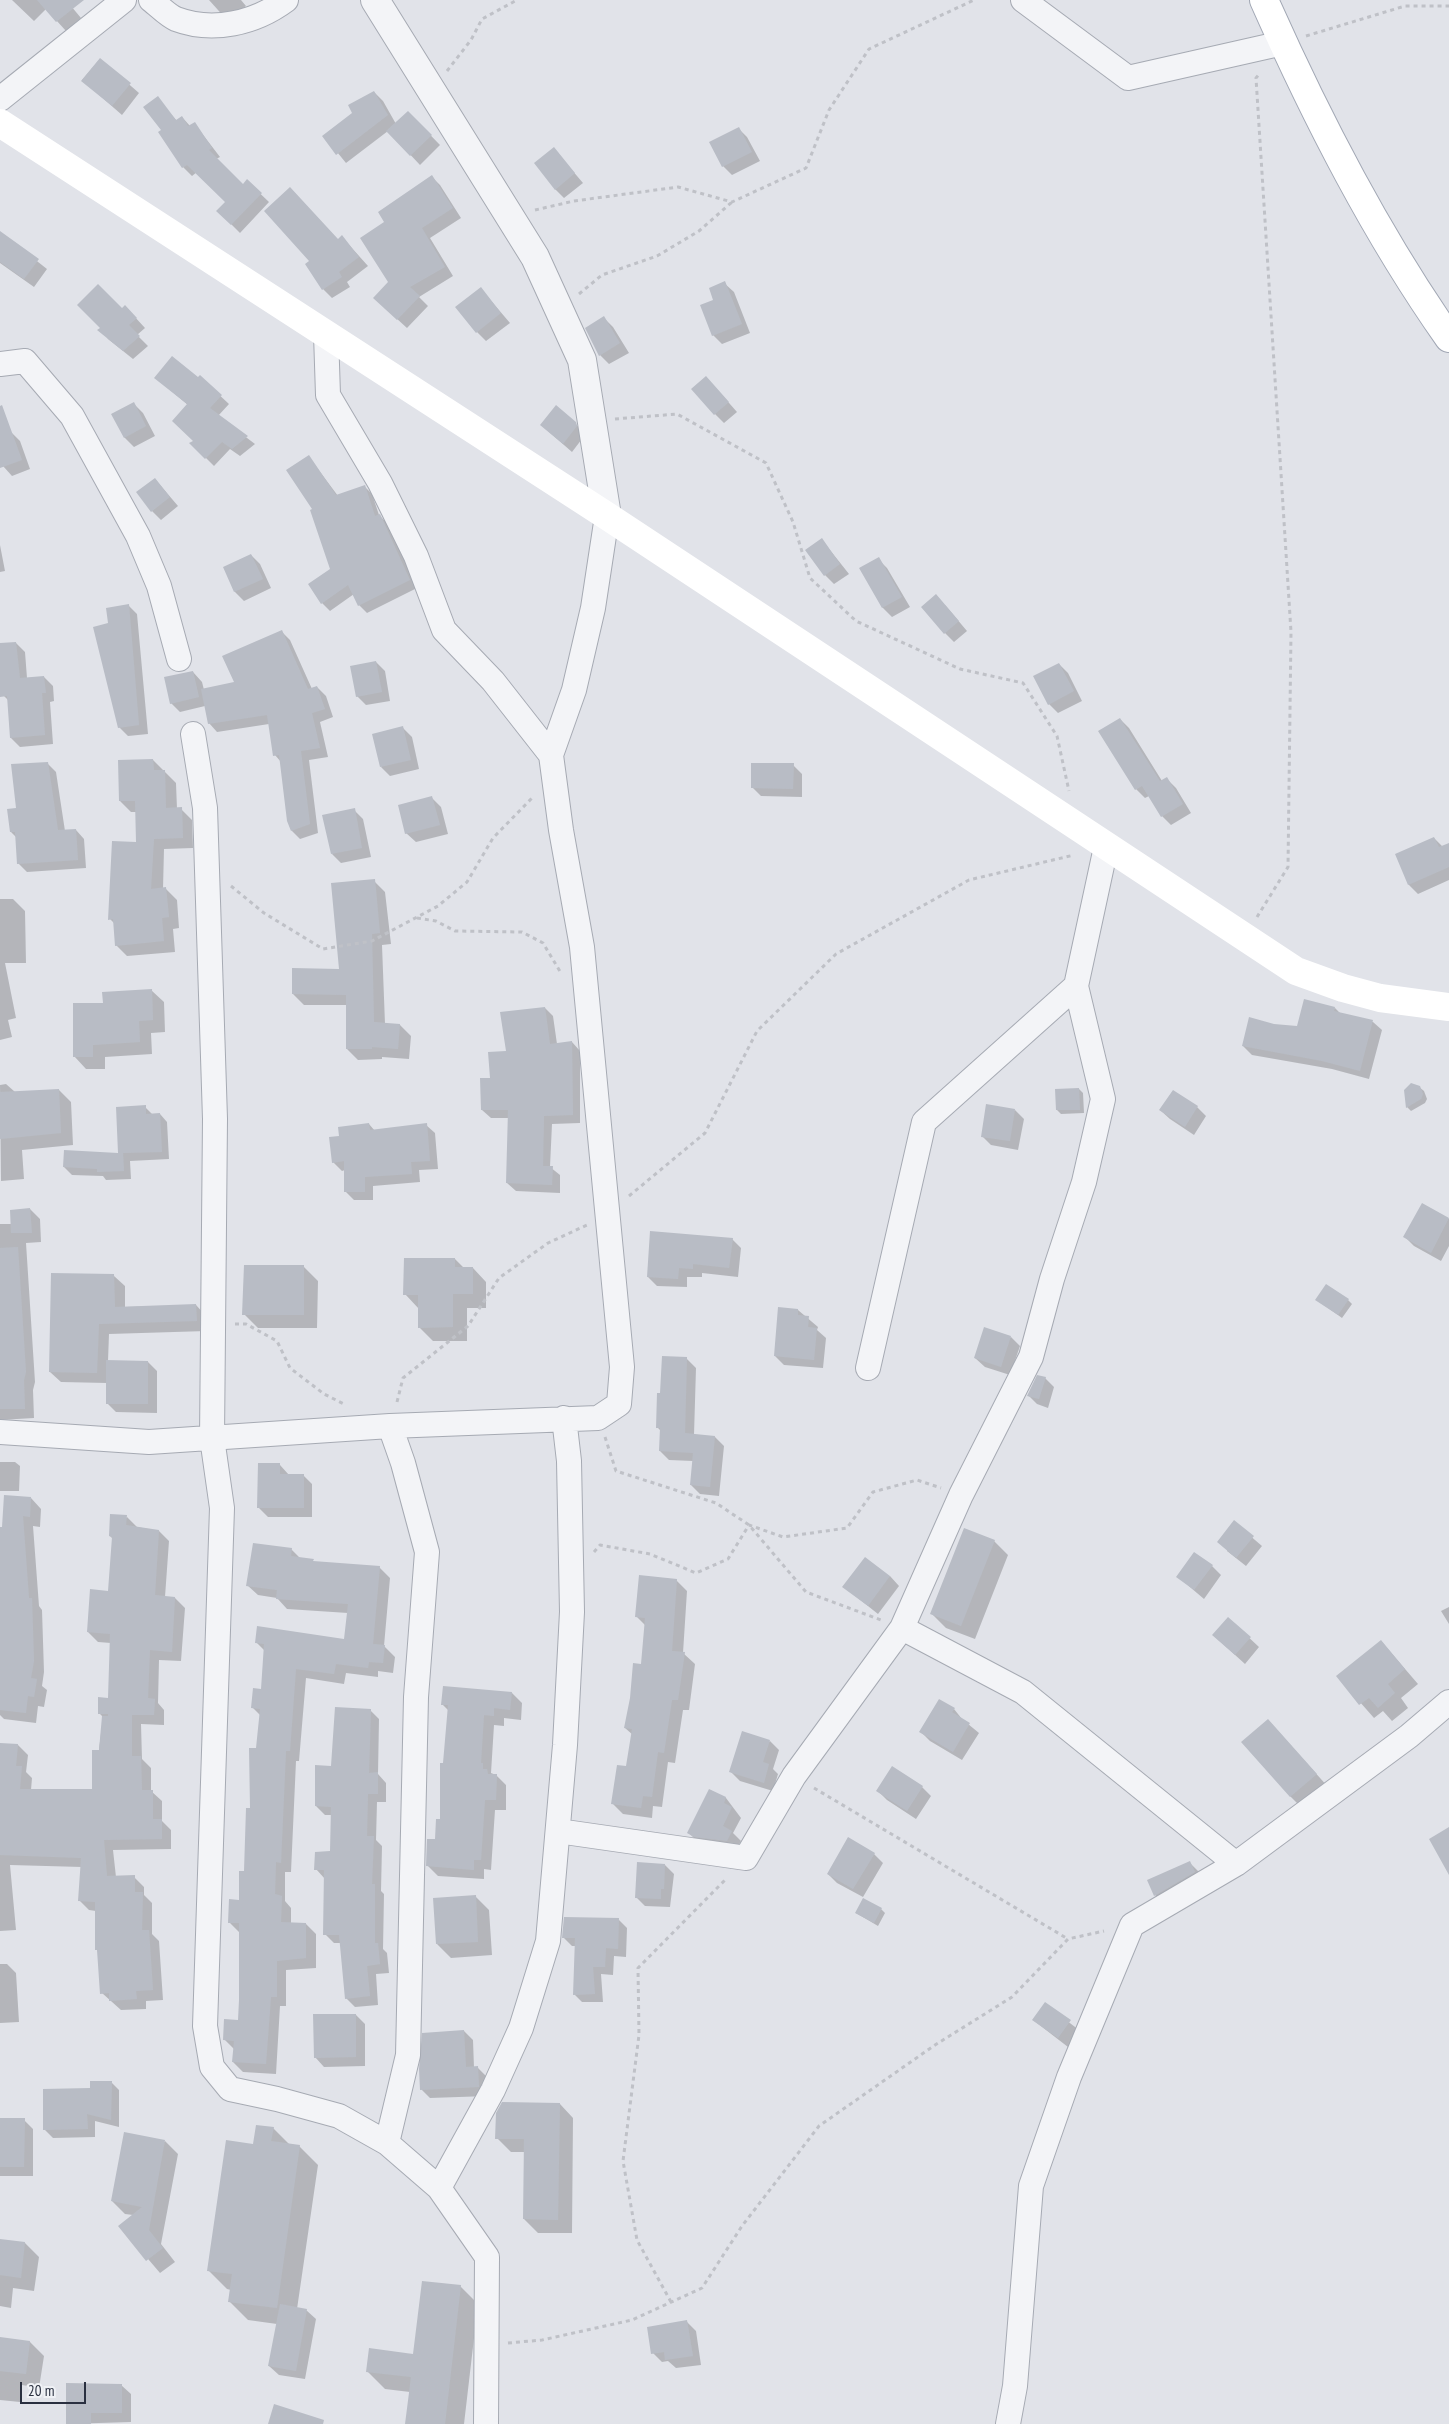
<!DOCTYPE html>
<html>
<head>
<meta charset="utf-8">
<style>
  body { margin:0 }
  #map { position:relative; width:1449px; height:2424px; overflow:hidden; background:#e1e3e9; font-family:"PT Sans Narrow",sans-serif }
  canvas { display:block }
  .scale { position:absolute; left:20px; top:2382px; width:66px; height:22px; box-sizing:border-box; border:2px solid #2a3040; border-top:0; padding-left:6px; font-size:15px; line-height:18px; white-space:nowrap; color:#2a3040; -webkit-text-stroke:4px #f0f2f6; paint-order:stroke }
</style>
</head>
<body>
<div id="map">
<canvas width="1449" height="2424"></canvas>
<div class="scale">20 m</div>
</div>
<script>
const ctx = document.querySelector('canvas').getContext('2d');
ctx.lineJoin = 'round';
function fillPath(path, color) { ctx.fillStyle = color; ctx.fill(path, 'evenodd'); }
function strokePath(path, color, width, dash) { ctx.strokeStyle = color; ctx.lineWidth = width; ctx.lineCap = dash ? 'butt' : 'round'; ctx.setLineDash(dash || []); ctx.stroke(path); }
fillPath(new Path2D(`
  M12 0H66L81 18 66 31 46 9 34 21Z
  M209 0H241L246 6 227 20Z
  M100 59 139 93 122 115 82 80Z
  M374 92 383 101 396 124 408 112 440 145 420 165 388 131 346 163 324 136 354 113Z
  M157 98 177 121 182 117 190 126 194 123 220 157 216 159 243 186 247 181 269 202 240 233 218 211 227 202 197 172 192 176 183 167 160 132 163 131Z
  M738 128 747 137 760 161 732 175 723 166Z
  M554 149 583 183 564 198 555 189Z
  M431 176 440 185 461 218 430 238 453 276 419 297 428 306 407 328 384 307 390 282 386 223Z
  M5 236 47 269 34 287 0 263V242Z
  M342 237 368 266 347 282 350 287 332 298 323 289 338 240Z
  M724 283 734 292 750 333 722 344 713 335 715 300Z
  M481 289 510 323 486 341 477 332Z
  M122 310 134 316 145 328 137 335 148 346 133 359 108 339 101 328Z
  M604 318 613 327 629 353 609 364 600 355Z
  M200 377 229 404 218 416 255 444 240 456 230 449 214 466 191 443 194 441 188 405 164 385Z
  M715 387 737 412 724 423 715 414Z
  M134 404 143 413 155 436 134 447 125 438 113 415Z
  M575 423 585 435 572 452 541 425Z
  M11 432 20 441 30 469 12 476 3 466 0 459V436Z
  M309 457 338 496 364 486 372 494 379 515 388 524 417 588 367 613 359 605 354 594 330 611 322 603 331 570 314 510Z
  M155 479 178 506 161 520 152 511Z
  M822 540 849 574 834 584 825 575Z
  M0 545 5 571 0 572Z
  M251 555 260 564 271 588 244 601 235 592 224 568Z
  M878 559 887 568 910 607 892 617 883 608 861 569Z
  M128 605 137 614 148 734 128 736 119 727 110 624Z
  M945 605 967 631 954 642 945 633Z
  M281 631 290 640 312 689 317 687 326 696 333 717 320 722 328 757 309 760 318 833 300 839 292 831 281 762 275 755 269 724 217 732 209 723 205 706 180 712 171 703 193 672 202 682 204 690 236 683Z
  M16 643 25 652 27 678 44 677 53 686 54 701 50 702 53 744 20 747 11 738 8 700 4 696 0 645Z
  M376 662 385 671 390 701 366 705 357 696Z
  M1059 664 1068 673 1082 701 1058 713 1049 704Z
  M1120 719 1129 728 1162 781 1167 779 1176 788 1191 813 1171 825 1162 816 1149 796 1145 798 1136 789Z
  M403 728 412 737 419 769 390 776 381 767Z
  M153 760 176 783 177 809H181L192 820 193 848 164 849 163 889H166L177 900 179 928 173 929 175 952 127 956 116 945 115 924 110 919 137 843 136 812H131L120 801Z
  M48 764 56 772 65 831 76 830 84 839 86 868 27 872 18 863 17 838 11 832 17 809Z
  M793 765 802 774V797L761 796 752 787Z
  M432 798 441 807 448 834 416 842 406 833Z
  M354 810 363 819 371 857 341 863 332 854Z
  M1434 838 1443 847 1449 844V880L1418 894 1409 885 1396 855Z
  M374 881 385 892 391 944 382 945 385 1024 400 1025 411 1036 409 1059 382 1057V1059L358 1060 347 1049V1005H304L293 994 340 970Z
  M0 899H13L25 911 26 963H5L16 1018 8 1020 12 1037 0 1040Z
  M151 990 164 1002 165 1032 151 1033 152 1054 105 1057V1069H86L74 1056 104 1004Z
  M545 1008 553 1016 557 1044 572 1042 580 1051V1123L552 1124 550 1167 560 1175V1193L516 1191 507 1183 509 1118H491L482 1110 492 1079 507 1052Z
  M1335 1008 1340 1013 1373 1022 1382 1030 1369 1079 1332 1069 1252 1055 1243 1046 1274 1025 1298 1027Z
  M6 1084 15 1092 59 1090 71 1102 73 1145 22 1150 24 1179 1 1181 0 1085Z
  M1419 1087 1424 1091 1427 1099 1425 1103 1411 1111 1407 1107Z
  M1079 1089 1083 1093 1084 1113 1061 1114 1057 1110Z
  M1173 1091 1197 1107 1206 1116 1194 1135 1170 1119 1160 1110Z
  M145 1107 153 1115 160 1114 167 1122 169 1159 130 1161 131 1179 106 1180 103 1176 72 1175 64 1167 119 1154Z
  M1015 1110 1024 1119 1018 1150 991 1145 982 1136Z
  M369 1124 375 1131 426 1125 435 1133 438 1169 419 1170 420 1182 373 1186V1200H354L345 1191V1170L342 1171 333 1162Z
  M1422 1205 1449 1219V1246L1441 1261 1414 1246 1405 1237Z
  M30 1209 40 1219 41 1242 26 1243 35 1382 33 1390 34 1418 0 1420V1224H12Z
  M732 1239 741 1248 738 1277 702 1273V1277H687V1287L657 1286 648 1277Z
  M455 1259 464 1268H473L486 1282V1308H467V1341H433L419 1327V1309L405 1294Z
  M304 1267 318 1281 317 1328H258L244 1314Z
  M114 1276 125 1286V1307L196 1305 206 1316 207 1331 109 1334 108 1361 148 1362 157 1371V1413L116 1412 107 1403V1383L61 1382 50 1372Z
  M1317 1300H1348L1352 1304 1342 1318Z
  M798 1310 818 1327 817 1330 826 1338 823 1368 784 1365 775 1356Z
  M1011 1337 1020 1346 1010 1375 985 1367 975 1358Z
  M686 1358 696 1368 694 1435 715 1437 724 1446 719 1496 700 1494 691 1485 693 1461 669 1460 660 1451 661 1431 658 1428 662 1394Z
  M1045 1378 1054 1387 1048 1408 1037 1404 1028 1395Z
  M0 1462H15L20 1466 19 1491H0Z
  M280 1465 289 1475H303L312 1484V1517H268L258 1507Z
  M31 1498 41 1509 40 1527 33 1526 39 1606 42 1610 44 1672 42 1686 47 1690 44 1707 38 1706 36 1723 4 1719 0 1715V1528H4Z
  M127 1517 137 1527 159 1531 169 1541 165 1597 175 1598 185 1608 181 1661 159 1660 158 1703 164 1710V1725L141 1724 142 1759 151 1768V1791L162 1801V1821L171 1830V1849L113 1850 116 1877H134L144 1887V1895L152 1903V1934L159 1941 163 2000 146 2001V2009L121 2010 102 1993 96 1911 89 1910 79 1900 82 1867 10 1865 16 1930 0 1931V1744L18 1745 28 1755 26 1772 32 1778 31 1790H94L103 1717 99 1713 110 1699 111 1643 98 1642 88 1632 110 1592 113 1539 110 1536Z
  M1234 1522 1262 1546 1246 1566 1227 1551Z
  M994 1541 1008 1555 975 1639 946 1628 932 1614Z
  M291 1549 301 1559 315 1562 379 1567 390 1578 384 1646 395 1657 393 1673 378 1671V1677L346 1673 344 1684 306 1678 299 1761H296L291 1872H285V1901L291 1908V1924H306L316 1934V1968L286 1970V2006H280L276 2074 243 2072 233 2062 234 2049 224 2039 239 2022 240 1933 230 1923 240 1901 245 1872 261 1716 253 1708 262 1690 265 1651 256 1642 345 1640 348 1613 287 1609 277 1598 258 1595 247 1585Z
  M1212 1566 1221 1575 1204 1599 1177 1576Z
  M890 1576 899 1586 878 1614 844 1587Z
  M676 1580 687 1591 683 1653 695 1664 689 1710H683L675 1763 668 1762 662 1807 653 1806 652 1818 623 1814 613 1804 627 1767 633 1735 625 1728 642 1665 646 1626 637 1617Z
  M1449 1607V1624L1441 1611Z
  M1228 1618 1259 1647 1245 1664 1213 1635Z
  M1381 1641 1418 1684 1401 1698 1408 1708 1392 1721 1383 1711 1374 1718 1337 1676Z
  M512 1693 522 1703 521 1720 504 1718V1726L494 1725 491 1773 496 1775 506 1785V1810H495L491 1870 484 1869V1879L438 1876 427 1865 441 1821 449 1711 442 1704Z
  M954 1709 962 1719 979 1733 962 1760 930 1741 921 1732Z
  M370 1710 379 1719 378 1774 386 1783V1802H377L376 1840 382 1846 381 1891 384 1894 383 1949 387 1953 389 1973 376 1974 378 2005 355 2007 346 1998 341 1943H334L325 1934V1879L316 1869 331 1853 332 1815H325L316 1806 332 1767Z
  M1268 1720 1329 1788 1304 1810 1290 1796Z
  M770 1741 779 1750 773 1769 778 1774 773 1791 740 1781 731 1772Z
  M922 1787 931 1796 916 1819 887 1800 878 1791Z
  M710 1790 726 1798 741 1818 733 1833 741 1841 736 1850 698 1842 689 1833Z
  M874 1854 883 1863 863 1897 837 1883 828 1874Z
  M1190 1863 1199 1872 1203 1881 1164 1904 1155 1895Z
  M665 1865 674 1874 670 1907 645 1906 636 1897Z
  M475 1896 489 1910 492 1955 451 1958 437 1944Z
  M881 1909 885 1913 878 1926 856 1913Z
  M619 1920 627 1928 626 1957 614 1956 613 1975 601 1974 603 2002H582L574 1994 576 1946H572L563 1937Z
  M0 1964H7L16 1973 19 2022 0 2023Z
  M1045 2004 1079 2030 1068 2047 1033 2020Z
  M356 2015 365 2024V2066L324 2067 315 2057Z
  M464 2031 473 2040 474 2068H478L487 2077 488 2096 430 2098 421 2089Z
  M111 2082 119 2090V2127L95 2121V2137L53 2138 45 2130 92 2089Z
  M560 2104 573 2118 572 2233H538L524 2219 525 2152H511L497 2138Z
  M0 2120H24L33 2129V2176H0Z
  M273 2128 290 2145 299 2146 318 2165 297 2309 306 2310 316 2319 305 2379 279 2375 269 2366 277 2324 248 2320 229 2301 231 2290 227 2289 209 2271 254 2145Z
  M165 2141 178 2154 161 2244 175 2262 160 2273 120 2226 133 2215 125 2214 112 2201Z
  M0 2240 25 2243 39 2257 34 2291 13 2288 11 2308 0 2306Z
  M460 2286 478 2304 464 2424H406L410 2392 385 2389 367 2371 414 2355Z
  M687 2322 696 2331 701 2365 676 2368 668 2361 662 2362 653 2353Z
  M0 2338 30 2342 44 2356 39 2388 22 2385 20 2402 0 2400Z
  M121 2385 131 2394V2422L67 2424Z`), '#0003');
fillPath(new Path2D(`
  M37 0H84L56 22Z
  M100 58 131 83 112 106 81 81Z
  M374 91 388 115 336 155 322 136 352 113 348 105Z
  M158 96 176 120 182 116 188 126 195 122 212 148 209 150 243 184 247 179 262 193 231 225 216 211 225 202 187 165 182 168 158 132 161 130 143 107Z
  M408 111 432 135 410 156 386 131Z
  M739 127 752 152 722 167 709 142Z
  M554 147 575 173 555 190 534 163Z
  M432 175 453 208 422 228 445 267 410 287 420 296 397 320 373 298 388 282 360 238 384 222 378 212Z
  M290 187 338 239 342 235 359 257 339 272 342 277 322 290 305 264 309 261 264 211Z
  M0 231 39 259 24 279 0 262Z
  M725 281 742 324 712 336 700 305 713 300 709 288Z
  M98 284 122 308 125 305 137 318 129 325 140 336 123 351 97 330 100 328 77 305Z
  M481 287 501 313 476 333 455 307Z
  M604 316 620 343 599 356 585 328Z
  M172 356 198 377 200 375 222 395 210 408 248 436 232 449 222 442 205 459 189 443 193 441 172 421 187 404 154 378Z
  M706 376 729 402 714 415 691 389Z
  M134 402 146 426 124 438 111 414Z
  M2 405 22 460 0 468V406Z
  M556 405 576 422 577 426 563 444 540 425Z
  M309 455 336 495 365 485 375 516 380 514 410 580 358 606 348 585 321 604 308 584 330 569 310 510 312 509 286 470Z
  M155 478 170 497 151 512 136 492Z
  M822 538 840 564 824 576 805 550Z
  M251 554 263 579 234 592 223 567Z
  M879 557 902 597 882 608 859 568Z
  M936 594 959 621 944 634 921 607Z
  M129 604 139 725 118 728 93 627 108 623 106 608Z
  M282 630 308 689 317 686 325 709 312 713 320 748 301 751 310 824 291 831 287 821 279 755 273 756 267 715 208 724 201 689 234 682 222 656Z
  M16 642 20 678 44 676 46 693H42L45 735 10 738 7 696 0 697V643Z
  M376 661 382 692 356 697 350 666Z
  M1059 663 1074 691 1048 705 1033 676Z
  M193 671 199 697 170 704 164 677Z
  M1120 718 1160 781 1167 777 1183 804 1161 817 1142 786 1135 790 1098 731Z
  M403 726 411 760 380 767 372 734Z
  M153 759 154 770H165L166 808 182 807 183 838 154 839 151 889 166 887 169 917 162 918 164 941 115 946 113 919 108 920 112 841 136 842 135 801H119L118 760Z
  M48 762 58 830 76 829 78 860 17 864 15 832H10L7 809 16 808 11 764Z
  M751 763H794L793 789 751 788Z
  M432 796 440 825 405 834 398 805Z
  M355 808 362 848 331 854 322 815Z
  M1434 837 1439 847 1449 843V867L1408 885 1395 854Z
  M375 879 380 933 372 934 374 1022 400 1024 398 1049 372 1047V1049H346V995L292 994V968L339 969 331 883Z
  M152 989 153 1020 139 1021 140 1042 93 1045V1057H73V1003H103L102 992Z
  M1304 999 1335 1007 1334 1011 1373 1020 1360 1071 1322 1061 1242 1046 1249 1017 1274 1024 1297 1026Z
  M545 1007 550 1044 572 1041 573 1115 544 1116 543 1166H553L552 1185 506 1183 508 1110H481L480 1078H490L488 1052 506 1051 500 1012Z
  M1411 1083 1420 1086 1423 1094 1421 1099 1406 1108 1404 1090Z
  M1079 1088 1080 1110H1056L1055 1089Z
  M59 1089 61 1133 0 1139V1092Z
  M1173 1090 1198 1106 1185 1127 1159 1110Z
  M986 1104 1015 1109 1010 1141 981 1137Z
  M146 1105V1114L160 1113 162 1152 123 1153 124 1171 97 1172V1169L63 1167 64 1150 118 1153 116 1107Z
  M369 1123 370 1130 427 1123 430 1161 411 1162 412 1174 365 1177V1192H344V1161L332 1163 329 1137 339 1136 338 1127Z
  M1422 1203 1449 1218 1431 1253 1403 1237Z
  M30 1208 32 1233H11L10 1210Z
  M650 1231 733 1238 729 1268 693 1264V1269L679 1268 678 1279 647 1277Z
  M18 1247 26 1372 24 1380 25 1409H0V1248Z
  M404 1258H455V1267H473V1294H453V1327L418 1328V1295H403Z
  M244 1265H304V1315H242Z
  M51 1273 114 1274 115 1307 196 1304 197 1321 99 1324 97 1373 49 1372Z
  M1326 1284 1349 1299 1338 1315 1315 1300Z
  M778 1307 798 1309V1315L809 1316 808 1327 817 1328 814 1360 774 1356Z
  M984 1327 1011 1336 1001 1367 974 1358Z
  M662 1356 687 1357 685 1433 715 1436 710 1487 690 1485 693 1453 659 1451 660 1428H656L657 1393H660Z
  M106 1360 148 1361V1404H106Z
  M1037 1375 1046 1377 1039 1399 1027 1396Z
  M258 1463H280V1474H304V1508H257Z
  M4 1495 31 1497 30 1517 23 1516 29 1598H32L34 1661 31 1678 37 1679 34 1697 28 1696 26 1713 0 1710V1527H2Z
  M110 1514 127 1515 126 1525 159 1530 155 1595 175 1597 172 1652 150 1650 148 1698 155 1699 154 1715H132V1756H141L142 1790H153V1819H162V1839L104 1840 107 1876 135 1875V1892H143L142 1930H149L153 1990 136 1991 137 1999 109 2001V1993L100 1994 97 1950H95V1902L78 1901 81 1858 0 1855V1743L18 1744 16 1766H22L20 1789H92V1750H99L102 1716H108V1714H98V1697L108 1698 110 1634 87 1632 90 1589 108 1591 112 1537 109 1536Z
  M1234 1520 1254 1536 1236 1558 1217 1542Z
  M964 1528 995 1540 961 1626 930 1614Z
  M253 1543 292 1548 291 1556 314 1559 313 1561 380 1566 373 1644 385 1645 383 1663 369 1662 368 1668 336 1664 334 1674 296 1669 290 1751H286L281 1863 276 1862 275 1894 282 1896 281 1922 306 1923V1958L277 1961V1997H271L266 2064 232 2062 234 2041 223 2040 224 2019 238 2020 239 2000V1923H228L229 1899 239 1900V1871H244L246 1808H250L249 1748H256L260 1709 251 1708 253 1688 261 1689 264 1644 255 1643 257 1626 344 1639 348 1604 276 1599 277 1590 246 1586Z
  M1194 1552 1213 1565 1194 1590 1176 1577Z
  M865 1557 890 1576 868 1606 842 1587Z
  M639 1575 677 1579 672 1651 685 1652 678 1700H672L664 1753 658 1752 652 1797 643 1796 641 1808 611 1804 617 1765 626 1766 632 1729 624 1728 630 1698 633 1663 641 1664 645 1618 635 1617Z
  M1228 1617 1251 1637 1235 1655 1212 1635Z
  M1381 1640 1405 1669 1388 1684 1395 1693 1378 1708 1369 1698 1359 1705 1336 1676Z
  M443 1686 512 1692 510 1710 494 1708V1716L484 1715 481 1763H483V1769H487L488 1774H497L496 1800H485L481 1860H474V1870L426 1866 427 1839H435L436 1819H440V1763H443L448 1705H441Z
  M939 1699 955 1708 952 1712 970 1723 953 1752 919 1732Z
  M335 1707 371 1709 369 1773 378 1772V1794H368L367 1836H374L372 1884H375V1943H378L380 1964 367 1966 370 1996 345 1999 339 1935H323L324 1870H314L315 1852 330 1851 331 1807 315 1806V1765L331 1766Z
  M1268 1719 1317 1774 1290 1797 1241 1742Z
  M742 1731 770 1740 763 1762 769 1764 764 1783 729 1772Z
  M892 1766 923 1786 907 1811 876 1791Z
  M709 1789 726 1797 724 1803 732 1807 723 1826 732 1831 727 1841 694 1837 687 1833Z
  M1449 1827V1875L1429 1839Z
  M848 1837 875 1853 853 1889 827 1874Z
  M1190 1861 1195 1872 1154 1896 1147 1880Z
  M637 1862 665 1864 664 1889H661V1899L635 1898Z
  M476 1895 478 1942 436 1944 433 1898Z
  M863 1898 882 1908 874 1923 855 1913Z
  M564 1917 619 1918 618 1949 606 1948 605 1967H593L595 1994 573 1995 575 1938H562Z
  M1045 2002 1071 2020 1058 2038 1032 2020Z
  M313 2014H356V2057L314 2058Z
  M464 2030 466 2067 478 2066 479 2087 420 2090 419 2069 422 2033Z
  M90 2081H112L111 2120 87 2114 88 2129 43 2130V2089L90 2088Z
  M502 2102 560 2103 558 2220 523 2219 524 2139H495L496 2113Z
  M0 2118H25L24 2167H0Z
  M256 2125 274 2127 271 2141 300 2145 277 2308 228 2302 232 2274 207 2271 226 2140 253 2144Z
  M124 2132 165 2140 149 2230 163 2248 146 2261 118 2226 142 2207 111 2201Z
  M0 2239 25 2242 21 2278 0 2275Z
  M422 2281 461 2285 445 2424H405L411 2377 366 2372 369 2348 413 2354Z
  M280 2304 307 2309 296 2371 268 2366Z
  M687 2320 693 2356 665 2360 664 2352 651 2354 647 2327Z
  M0 2337 30 2341 26 2374 0 2371Z
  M66 2383 122 2384V2413H91V2424H66Z
  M274 2404 324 2420 323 2424H268Z`), '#b8bcc5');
const minor = new Path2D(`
  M151 0C159 6 167 15 176 19 213 33 255 23 286 0
  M1023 0 1128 78 1283 43
  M0 99 124 0
  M326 334 328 395 380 483 416 556 444 630 493 681 551 755
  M0 364 25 361 72 416 138 536 159 586 179 659
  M193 734 205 808 215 1119 212 1438 222 1508 205 2026 212 2067 230 2089 277 2099 339 2116 387 2143 439 2188 487 2257 486 2424
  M868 1368 924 1122 1076 986 1106 847
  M0 1432 149 1442 390 1426 598 1418 619 1404 622 1367 582 947 561 830 551 755 574 690 593 608 607 516
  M902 1628 1023 1692 1236 1864
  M558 1831 746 1858 794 1776 902 1628 961 1495 1031 1357 1052 1279 1084 1182 1103 1099 1076 986
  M387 2143 408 2055 416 1697 427 1552 403 1463 390 1426
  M439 2188 493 2090 521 2028 548 1941 565 1745 572 1612 569 1461 564 1418
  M1008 2424 1015 2386 1031 2186 1069 2077 1132 1925 1236 1864 1409 1736 1449 1702`);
const tertiary = new Path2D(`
  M375 0 535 257 582 360 607 516`);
const primary = new Path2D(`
  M1264 0C1316 117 1375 233 1449 338`);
strokePath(minor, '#a6aab3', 26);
strokePath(tertiary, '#a6aab3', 30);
strokePath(primary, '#a1a7b4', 30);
strokePath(new Path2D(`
  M1306 36 1405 6H1449
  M447 71 471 40 482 19 517 0
  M535 210 574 201 678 187 732 202 806 168 829 110 869 49 974 0
  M579 294 602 275 657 256 699 231 732 202
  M615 419 677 414 766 463 793 522 810 578 856 621 960 669 1023 683 1057 736 1069 791
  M231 886 264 913 323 949 372 941 438 906 467 882 493 838 533 797
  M1257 917 1288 867 1291 632 1256 78 1260 73
  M417 918 436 921 455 931 522 932 543 943 561 973
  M629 1196 705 1133 757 1031 836 954 969 880 1074 855
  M235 1324H246L277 1341 290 1368 324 1394 346 1405
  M397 1402 403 1378 468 1326 499 1278 548 1243 587 1225
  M605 1437 616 1471 716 1503 749 1525 806 1592 881 1620
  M594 1552 600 1545 650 1554 696 1573 728 1559 749 1525 783 1537 847 1528 873 1492 917 1480 941 1488
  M814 1788 1068 1939
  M671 2302 637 2240 623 2161 639 2035 638 1968 727 1878
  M508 2343 542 2340 632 2320 702 2288 742 2226 819 2126 935 2045 1012 1997 1068 1939 1104 1931`), '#bfc1c7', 3, [4, 4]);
strokePath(minor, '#f3f4f7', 24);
strokePath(tertiary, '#f3f4f7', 28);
strokePath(new Path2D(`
  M0 123 607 516 1296 971 1343 988 1380 998 1449 1007`), '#fff', 28);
strokePath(primary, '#fff', 28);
</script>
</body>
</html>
